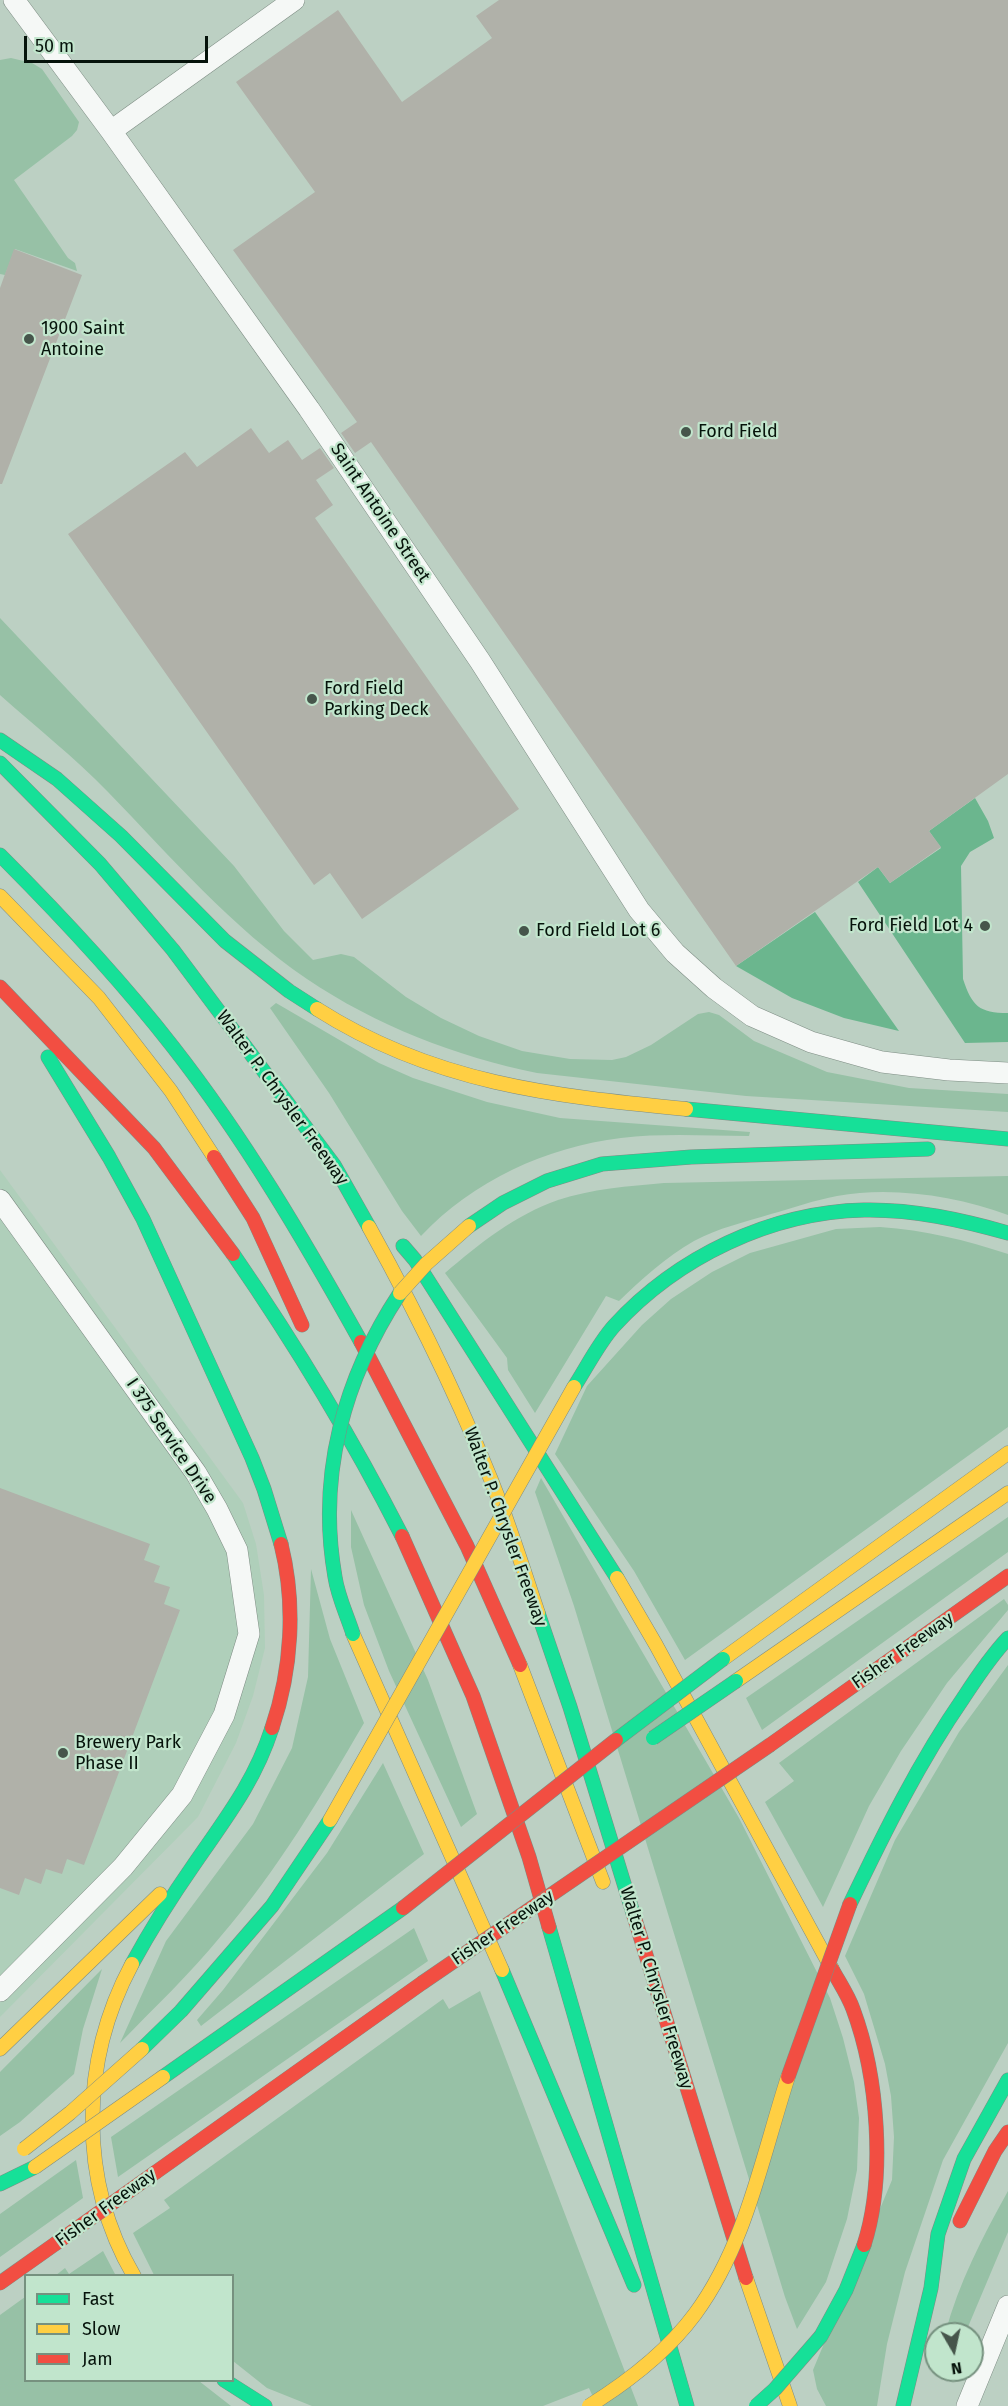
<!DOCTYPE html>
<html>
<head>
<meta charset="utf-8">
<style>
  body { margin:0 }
  #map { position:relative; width:1008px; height:2406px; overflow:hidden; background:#bcd0c3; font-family:"Fira Sans",sans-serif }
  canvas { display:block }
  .legend { position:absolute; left:24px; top:2274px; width:210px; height:108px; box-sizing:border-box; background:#c1e5cc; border:2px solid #76917f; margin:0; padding:8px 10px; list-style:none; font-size:18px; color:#06130b }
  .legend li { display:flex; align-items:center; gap:12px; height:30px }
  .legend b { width:30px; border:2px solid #76917f }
  .north { position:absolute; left:924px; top:2322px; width:60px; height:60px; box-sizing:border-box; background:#c1e5cc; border:2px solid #76917f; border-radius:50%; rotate:171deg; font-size:16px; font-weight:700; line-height:24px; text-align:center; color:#06130b }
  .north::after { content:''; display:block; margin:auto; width:21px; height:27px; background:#46554b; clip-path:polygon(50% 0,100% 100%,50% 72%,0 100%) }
  .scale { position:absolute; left:24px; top:36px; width:184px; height:27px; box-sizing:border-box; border:3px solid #06130b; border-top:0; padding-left:8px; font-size:18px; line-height:21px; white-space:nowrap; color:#06130b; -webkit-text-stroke:4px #c1e5cc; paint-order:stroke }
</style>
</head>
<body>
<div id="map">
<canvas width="1008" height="2406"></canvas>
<ul class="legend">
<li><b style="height:8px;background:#16e098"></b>Fast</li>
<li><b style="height:8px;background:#ffcf43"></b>Slow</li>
<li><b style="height:8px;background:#f24e42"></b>Jam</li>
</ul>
<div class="north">N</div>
<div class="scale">50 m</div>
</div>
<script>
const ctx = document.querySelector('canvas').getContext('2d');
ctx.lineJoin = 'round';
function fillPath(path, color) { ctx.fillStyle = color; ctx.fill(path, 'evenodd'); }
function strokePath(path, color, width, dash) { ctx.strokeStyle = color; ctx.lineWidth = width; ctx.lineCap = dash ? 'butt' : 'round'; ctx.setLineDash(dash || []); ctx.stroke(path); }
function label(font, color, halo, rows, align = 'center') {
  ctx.font = font + ' "Fira Sans",sans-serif'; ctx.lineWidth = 4.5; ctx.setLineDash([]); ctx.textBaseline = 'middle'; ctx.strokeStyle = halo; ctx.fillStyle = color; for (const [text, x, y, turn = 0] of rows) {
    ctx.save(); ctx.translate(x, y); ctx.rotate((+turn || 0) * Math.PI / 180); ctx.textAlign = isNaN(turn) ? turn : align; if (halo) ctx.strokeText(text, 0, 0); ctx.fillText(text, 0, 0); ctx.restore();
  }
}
fillPath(new Path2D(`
  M0 1170 243 1503 256 1544 264 1595 265 1648 253 1696 236 1743 198 1817 0 2017Z`), '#afcfba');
fillPath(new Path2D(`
  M11 58 32 63 42 69 79 122 77 130 72 136 14 180 68 258 75 263 77 271 15 249 5 275 0 274V60Z
  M0 618 234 866 284 931 313 960 341 954 354 957 406 997 441 1018 479 1036 522 1051 570 1059 612 1060 626 1057 651 1045 698 1014 709 1012 719 1015 754 1041 827 1072 909 1088 1008 1094V1112L746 1096 537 1073C457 1057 375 1025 307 979 232 928 171 857 108 792 74 757 36 727 0 695Z
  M276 1003 379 1063 413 1078 487 1102 560 1118 750 1132 749 1136C707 1136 663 1133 621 1138 546 1147 473 1181 421 1236L402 1211 329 1093 270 1008Z
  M1008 1176V1215C956 1196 892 1186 837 1196 815 1200 793 1208 771 1214 745 1222 718 1228 694 1241 666 1257 642 1279 619 1301L606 1296 535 1413 508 1370 507 1358 445 1273C479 1244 515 1215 558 1200 591 1189 629 1186 664 1183Z
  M880 1227C925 1230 965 1240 1008 1254V1427L685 1660 634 1571 555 1454 587 1386 642 1325 671 1299 712 1272 750 1253 836 1229Z
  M541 1478 739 1818 830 1998 843 2038 854 2082 859 2118 857 2170 847 2219 826 2282 797 2329 785 2297 574 1606 535 1492Z
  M351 1510 428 1680 477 1814 461 1827 389 1671 364 1605 351 1547Z
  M1008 1517V1552L762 1730 746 1698Z
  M311 1569 330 1639 364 1723C321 1797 277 1871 221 1936 190 1974 154 2008 120 2043L166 1941 253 1824 292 1748 308 1677Z
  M1004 1599 1008 1605V1610L947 1683 901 1751 869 1806 823 1907 765 1802 794 1781 779 1763Z
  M1008 1665V2043L943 2160 905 2272 887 2344 877 2406H826L817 2389 813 2370 892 2180 894 2137 891 2096 885 2064 864 1994 845 1956 895 1840 959 1732Z
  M383 1763 424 1854 201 2026 197 2020 223 1990 327 1853Z
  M414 1928 428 1961 118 2177 111 2137Z
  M102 1969 83 2029 74 2074 20 2122 0 2136V2072Z
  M480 1991 638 2406H597L589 2388 543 2406H312L267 2388 233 2361 232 2276 154 2275 133 2233 170 2208 164 2200 443 1999 449 2009Z
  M76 2160 83 2198 0 2257V2214Z
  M1008 2191V2232L965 2334H945C959 2282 982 2238 1008 2191Z
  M103 2251 116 2276H55L65 2268 69 2274Z
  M25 2297 26 2380 199 2381 231 2406H0V2315Z`), '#97c1a6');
fillPath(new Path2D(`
  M975 798 988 821 994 838 970 852 961 866 963 979C972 1006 979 1013 1008 1013V1042L965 1043 858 882 878 867 890 883 941 848 929 831Z
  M815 912 899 1031 844 1018 792 998 736 966Z`), '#6bb68e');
fillPath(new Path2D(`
  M499 0H1008V774L929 831 941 847 890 883 878 867 736 966 371 442 355 453 341 433 357 422 233 250 315 192 236 82 338 10 402 102 492 38 476 16Z
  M14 249 82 275 2 484H0V288Z
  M251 428 269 453 288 440 302 460 320 448 334 468 316 480 333 505 315 518 519 809 362 919 330 873 314 885 68 534 185 452 197 467Z
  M0 1488 150 1544 144 1560 160 1566 154 1582 170 1587 164 1604 180 1610 84 1865 67 1859 62 1874 46 1869 41 1884 25 1878 19 1895 0 1888Z`), '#b0b1a9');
const street = new Path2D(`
  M14 0 111 131 309 409 480 661 639 910 675 953 714 988 752 1016 811 1042 882 1062 949 1070 1008 1073
  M111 131 294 0
  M0 1200 196 1473 217 1509 237 1550 249 1634 224 1715 182 1795 123 1867 0 1991
  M967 2406 1008 2306`);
const fast = new Path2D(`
  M0 740 57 779 121 836 225 941 289 991 317 1009
  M0 763 100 864 173 950 334 1165 369 1227
  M0 855C61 916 120 979 173 1047 245 1139 304 1240 361 1342
  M48 1057 109 1157 143 1219 252 1458 264 1489 281 1544
  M686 1109 1008 1139
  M469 1226 503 1203 547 1181 602 1164 691 1157 928 1149
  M403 1246 415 1260 617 1578
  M233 1254C295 1344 352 1438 402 1536
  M574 1387C587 1367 598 1344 614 1326 677 1257 771 1212 864 1210 913 1209 962 1220 1008 1233
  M538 1613 570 1707 633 1913
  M850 1904C884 1833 919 1762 964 1697 977 1677 991 1656 1008 1638
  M549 1927 687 2406
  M132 1964C151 1929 172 1896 195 1863 226 1818 255 1781 272 1728
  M502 1970 634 2285
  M142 2049 181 2011 272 1906 330 1820
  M163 2077 403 1908
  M0 2184 35 2167
  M821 2336 846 2290 864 2245
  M224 2380 265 2406
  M903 2406 931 2288 938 2234 964 2159 1008 2080`);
const slow = new Path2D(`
  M0 896 99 998 171 1091 214 1157
  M317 1009C433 1083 552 1096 686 1109
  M369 1227C420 1319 467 1415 504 1513 516 1546 527 1580 538 1613
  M617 1578 656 1645 832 1969
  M353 1634 502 1970
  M723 1659 1008 1453
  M520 1665 603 1882
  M736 1681 1008 1493
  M132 1964C80 2061 78 2180 134 2276
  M0 2049 160 1894
  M746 2278 790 2406`);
const jam = new Path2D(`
  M0 987 154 1148 233 1254
  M214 1157 253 1218 302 1325
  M361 1342 467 1546 520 1665
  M402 1536 473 1696 529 1857 549 1927
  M272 1728C292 1669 296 1604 281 1544
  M770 1745 1008 1576
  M633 1913 746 2278
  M832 1969C839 1982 848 1995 853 2009 878 2076 886 2177 864 2245
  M156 2172 422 1983
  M960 2221 995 2151 1008 2132
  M0 2283 55 2244`);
strokePath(street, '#7e8d84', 22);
strokePath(fast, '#7e8d84', 15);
strokePath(slow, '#7e8d84', 15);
strokePath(jam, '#7e8d84', 15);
strokePath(street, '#f5f8f6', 21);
strokePath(fast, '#16e098', 14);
strokePath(slow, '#ffcf43', 14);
strokePath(jam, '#f24e42', 14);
const fastBridge = new Path2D(`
  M353 1634C347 1615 338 1597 335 1577 317 1475 344 1378 400 1293
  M653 1738 736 1681
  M616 1740 723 1659
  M756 2406 775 2389 821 2336`);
const slowBridge = new Path2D(`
  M400 1293 426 1264 469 1226
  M330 1820 574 1387
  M24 2149 70 2113 142 2049
  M35 2167 163 2077
  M589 2406C629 2381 667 2352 695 2314 746 2245 762 2157 788 2077`);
const jamBridge = new Path2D(`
  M403 1908 616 1740
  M422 1983 770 1745
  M788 2077 850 1904
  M55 2244 156 2172`);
strokePath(fastBridge, '#7e8d84', 15, []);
strokePath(slowBridge, '#7e8d84', 15, []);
strokePath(jamBridge, '#7e8d84', 15, []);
strokePath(fastBridge, '#16e098', 14);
strokePath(slowBridge, '#ffcf43', 14);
strokePath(jamBridge, '#f24e42', 14);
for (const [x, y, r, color] of [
  [29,339,6,"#46554b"],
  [686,432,6,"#46554b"],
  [312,699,6,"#46554b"],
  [985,926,6,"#46554b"],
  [524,931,6,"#46554b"],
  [63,1753,6,"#46554b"]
]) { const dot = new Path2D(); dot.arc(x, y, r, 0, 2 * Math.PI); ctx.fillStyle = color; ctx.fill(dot); strokePath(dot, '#c1e5cc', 2); }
label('18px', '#06130b', '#c1e5cc', [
  ["1900 Saint",41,329],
  ["Antoine",41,350],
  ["Ford Field",698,432],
  ["Ford Field",324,689],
  ["Parking Deck",324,710],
  ["Ford Field Lot 4",973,926,"right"],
  ["Ford Field Lot 6",536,931],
  ["Brewery Park",75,1743],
  ["Phase II",75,1764]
], 'left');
label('18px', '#06130b', '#c1e5cc', [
  ["Saint Antoine Street",380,513,56],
  ["Walter P. Chrysler Freeway",282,1098,54],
  ["I 375 Service Drive",171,1441,56],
  ["Walter P. Chrysler Freeway",505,1527,70],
  ["Fisher Freeway",903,1651,-35],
  ["Fisher Freeway",503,1928,-34],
  ["Walter P. Chrysler Freeway",656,1988,73],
  ["Fisher Freeway",106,2208,-36]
]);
</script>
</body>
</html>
